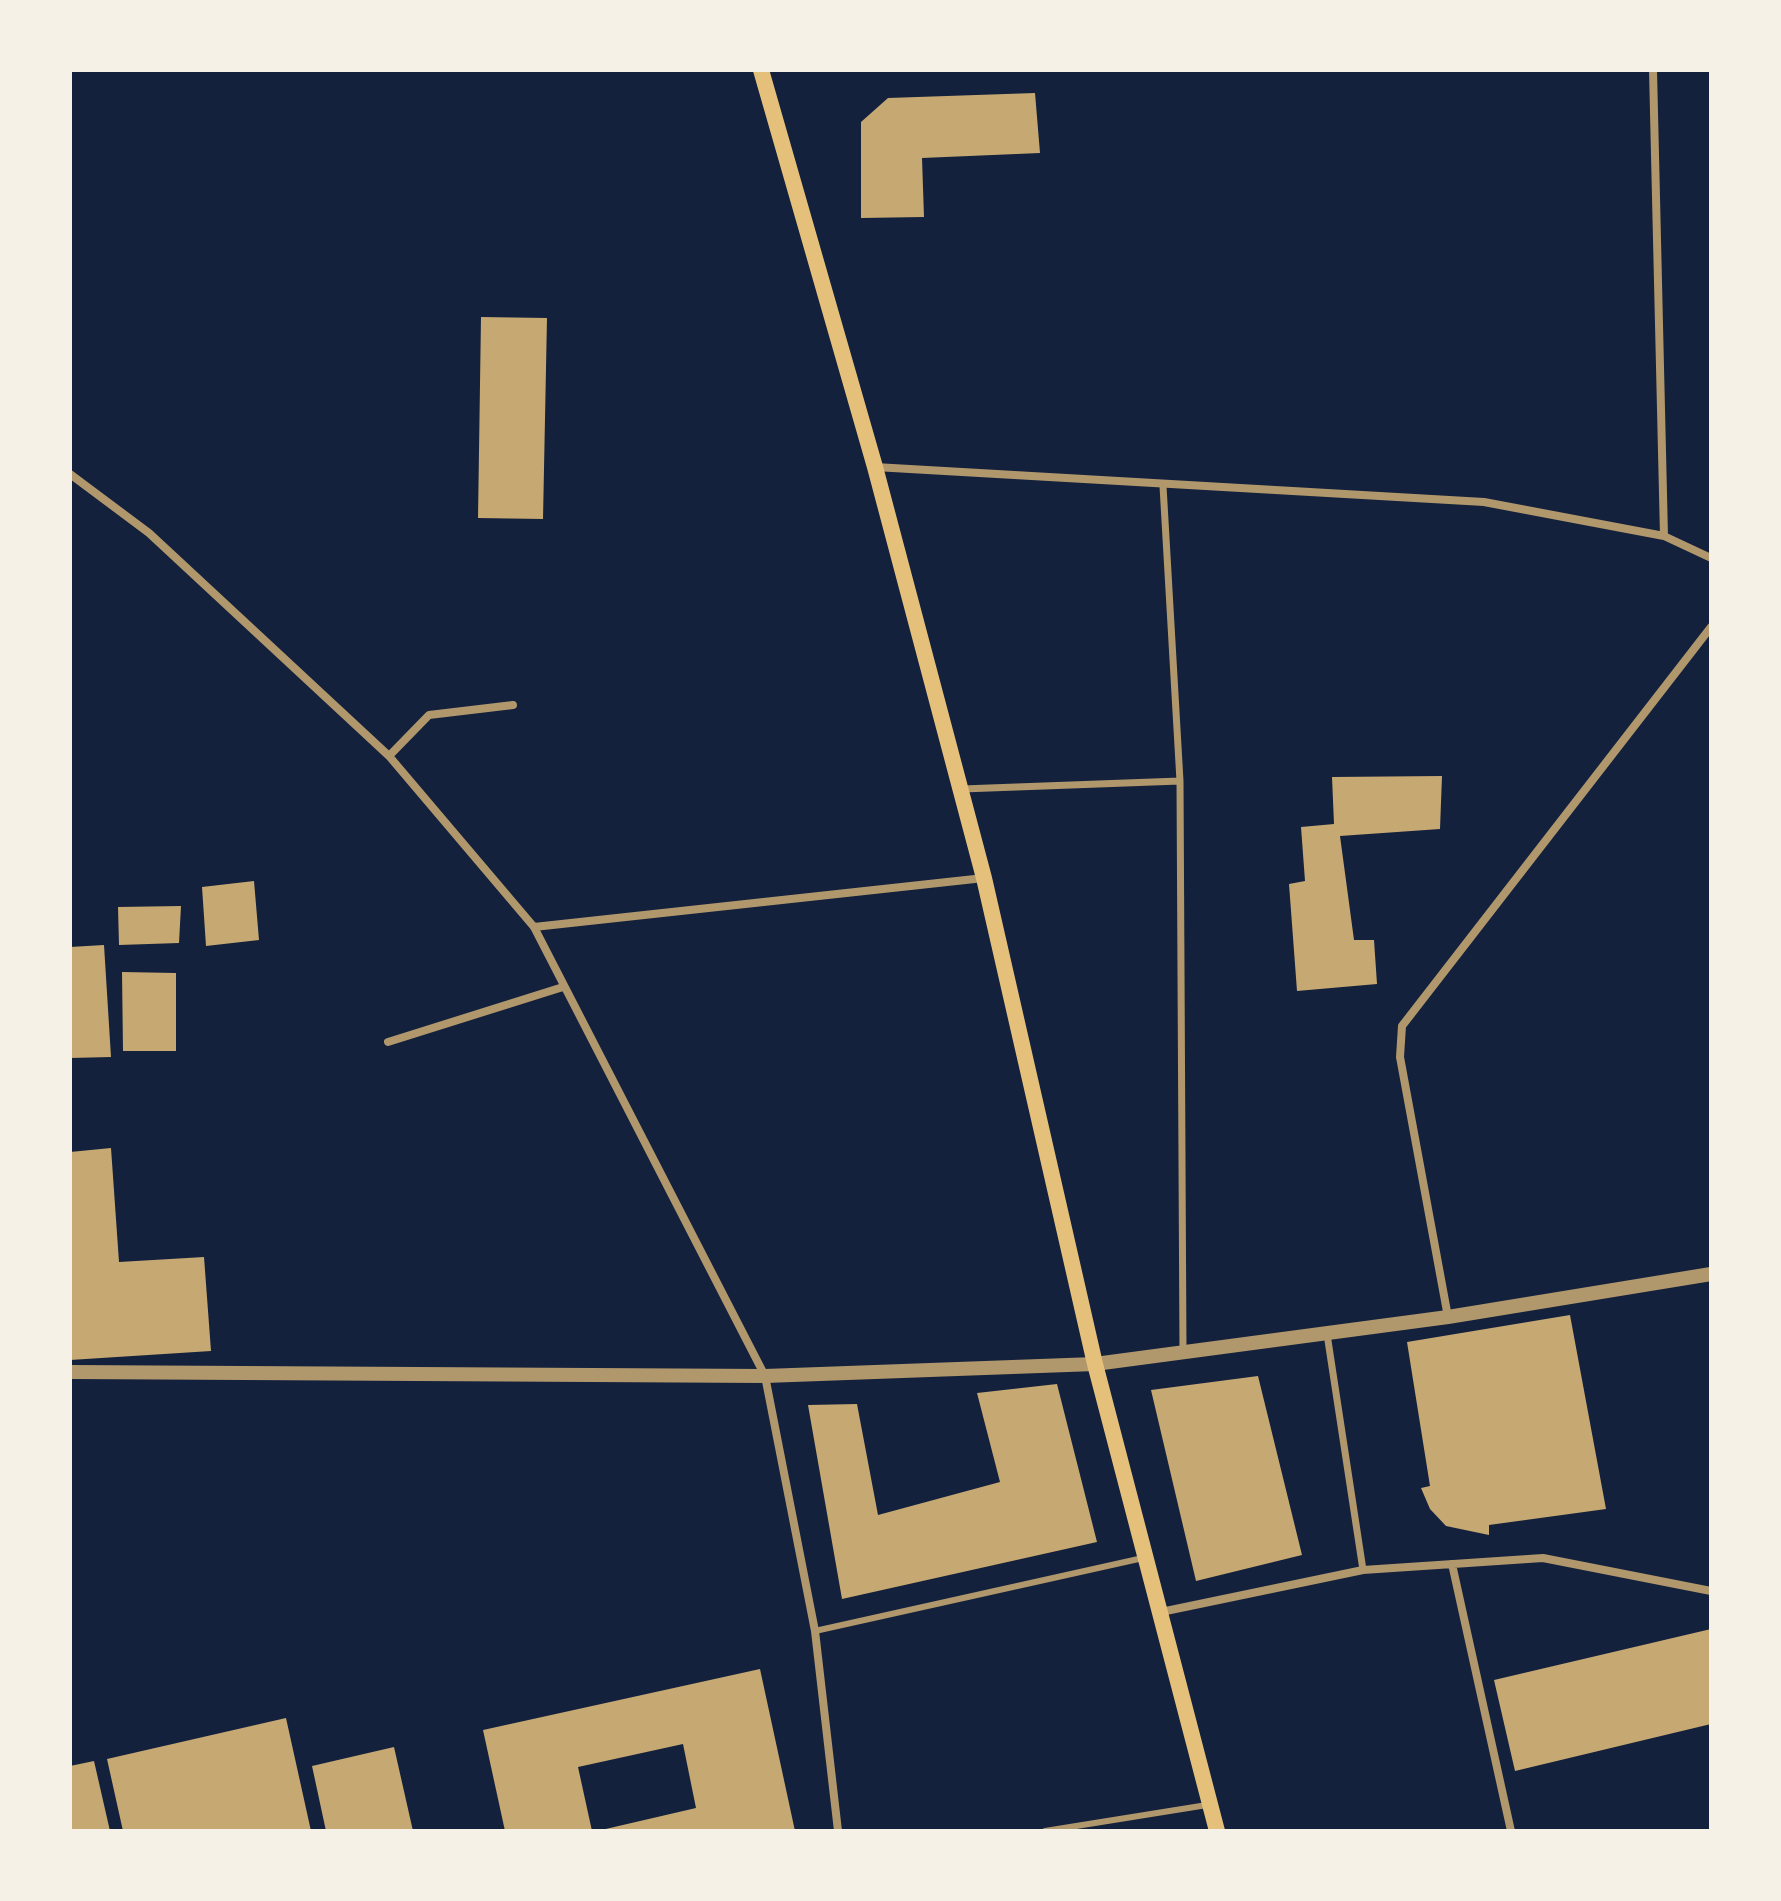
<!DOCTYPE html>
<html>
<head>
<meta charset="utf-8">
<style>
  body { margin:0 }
  #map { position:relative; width:1781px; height:1901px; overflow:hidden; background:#14213d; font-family:Poppins,sans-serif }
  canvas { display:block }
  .frame { position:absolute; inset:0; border:72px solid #f6f1e7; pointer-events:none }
</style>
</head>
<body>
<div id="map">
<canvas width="1781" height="1901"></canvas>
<div class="frame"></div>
</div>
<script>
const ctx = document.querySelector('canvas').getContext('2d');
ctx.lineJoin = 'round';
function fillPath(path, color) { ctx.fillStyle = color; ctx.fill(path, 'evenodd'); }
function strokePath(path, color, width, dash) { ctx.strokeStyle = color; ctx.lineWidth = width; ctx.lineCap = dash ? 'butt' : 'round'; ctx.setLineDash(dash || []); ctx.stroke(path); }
fillPath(new Path2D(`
  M1035 93 1040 153 922 158 924 217 861 218V122L888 98Z
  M481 317 547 318 543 519 478 518Z
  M1442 776 1440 829 1340 836 1354 940H1374L1377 984 1297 991 1289 884 1305 881 1301 827 1334 824 1332 777Z
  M254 881 259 940 206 946 202 887Z
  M181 906 179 943 119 945 118 907Z
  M104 945 111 1057 70 1058V947Z
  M122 972 176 973V1051H123Z
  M111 1148 119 1262 204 1257 211 1351 70 1360V1152Z
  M1570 1315 1606 1509 1489 1525V1535L1446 1526 1430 1509 1421 1488 1430 1486 1407 1342Z
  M1258 1376 1302 1555 1196 1581 1151 1390Z
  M1057 1384 1097 1542 842 1599 808 1405 857 1404 878 1515 1000 1482 977 1393Z
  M1711 1629V1724L1515 1771 1494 1680Z
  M760 1669 795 1831H597L696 1808 683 1744 578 1767 592 1831H505L483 1730Z
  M286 1718 311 1831H123L107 1759Z
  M394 1747 413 1831H326L312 1766Z
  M94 1761 110 1831H70V1766Z`), '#c6a872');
strokePath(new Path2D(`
  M815 1631 1143 1558
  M1045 1831 1207 1805`), '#b1986c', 6);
strokePath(new Path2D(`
  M1163 486 1180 781 1183 1352
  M962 789 1180 781
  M1327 1334 1363 1570`), '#b1986c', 7);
strokePath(new Path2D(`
  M1653 70 1664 536
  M875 467 1484 502 1664 536 1711 558
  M70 474 149 533 389 756 534 927 765 1376 815 1631 838 1831
  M389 756 429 715 513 705
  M534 927 984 878
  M388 1042 563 987
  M1448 1317 1400 1057 1402 1026 1711 627
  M1452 1564 1511 1831
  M1161 1612 1363 1570 1543 1558 1711 1591`), '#b1986c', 8);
strokePath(new Path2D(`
  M70 1372 765 1376 1095 1364 1448 1317 1711 1274`), '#b1986c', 14);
strokePath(new Path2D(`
  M761 70 875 467 984 878 1095 1364 1217 1831`), '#e5c07b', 16);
</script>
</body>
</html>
